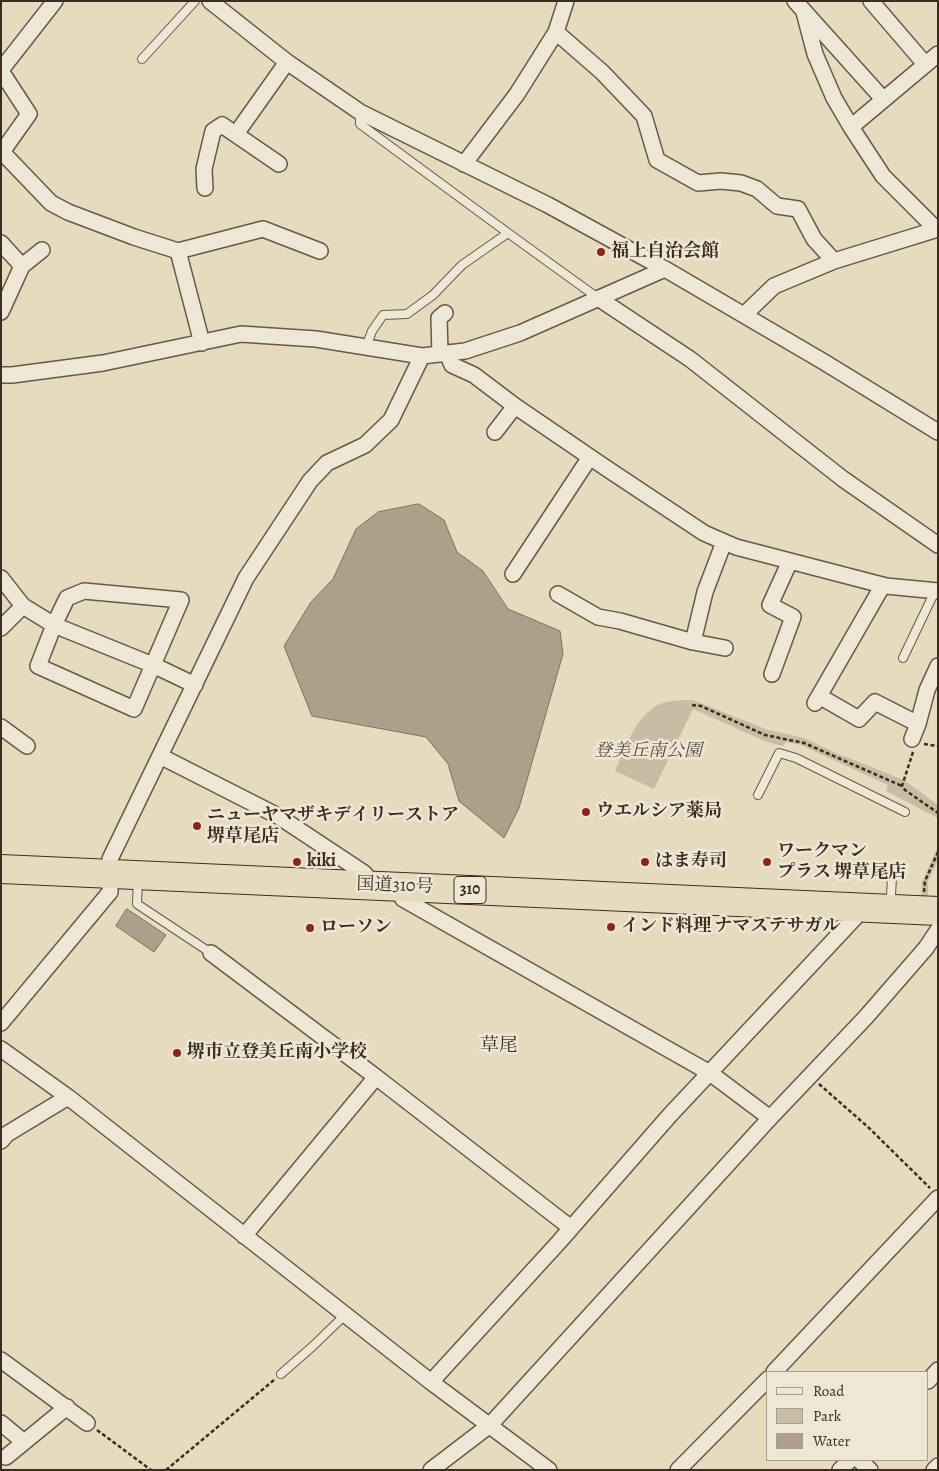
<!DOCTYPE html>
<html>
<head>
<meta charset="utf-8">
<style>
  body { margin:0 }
  #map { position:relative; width:939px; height:1471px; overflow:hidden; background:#e6dabf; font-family:Alegreya,serif }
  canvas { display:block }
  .frame { position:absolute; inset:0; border:2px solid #3d2c1f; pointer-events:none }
  .legend { position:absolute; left:766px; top:1371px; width:162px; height:90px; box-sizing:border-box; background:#efe7d5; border:1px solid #a89c8c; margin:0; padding:6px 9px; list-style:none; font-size:15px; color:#3d2c1f }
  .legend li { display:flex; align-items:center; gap:10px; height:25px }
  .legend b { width:25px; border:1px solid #a89c8c }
</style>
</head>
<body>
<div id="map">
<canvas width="939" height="1471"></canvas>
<div class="frame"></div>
<ul class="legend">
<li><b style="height:6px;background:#efe7d5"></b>Road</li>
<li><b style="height:14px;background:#c9bca4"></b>Park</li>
<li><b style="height:14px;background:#ad9f89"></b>Water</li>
</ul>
</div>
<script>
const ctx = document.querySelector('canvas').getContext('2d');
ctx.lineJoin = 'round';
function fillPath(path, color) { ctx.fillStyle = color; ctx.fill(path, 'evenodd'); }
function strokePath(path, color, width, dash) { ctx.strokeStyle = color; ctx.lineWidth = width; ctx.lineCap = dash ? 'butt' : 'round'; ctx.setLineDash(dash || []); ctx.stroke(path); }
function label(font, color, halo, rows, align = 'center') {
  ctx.font = font + ' Alegreya,"Noto Serif JP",serif'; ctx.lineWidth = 5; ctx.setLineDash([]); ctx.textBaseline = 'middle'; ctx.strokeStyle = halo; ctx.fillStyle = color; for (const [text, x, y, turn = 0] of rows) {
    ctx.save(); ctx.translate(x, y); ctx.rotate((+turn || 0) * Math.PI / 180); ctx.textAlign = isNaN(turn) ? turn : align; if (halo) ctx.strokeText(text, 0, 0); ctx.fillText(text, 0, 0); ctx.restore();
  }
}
fillPath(new Path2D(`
  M693 700 768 730 804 738 836 753 904 780 938 805V821L936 817 886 791 888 785 801 745 786 742 783 746 767 742 693 709 654 789 615 771C625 749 635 717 658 705 668 700 682 700 693 700Z
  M938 846V860L928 881V898H921L922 882Z`), '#c9bca4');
const water = new Path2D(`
  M419 504 444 520 457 552 483 571 508 609 560 631 563 654 519 808 504 838 459 801 448 764 426 737 312 716 284 646 311 602 333 579 356 529 378 512Z
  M127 909 166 935 154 952 116 926Z`);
fillPath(water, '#ad9f89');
strokePath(water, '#80715f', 1);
const lane = new Path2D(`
  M142 59 195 1
  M360 112V124L508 233
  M366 347 372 331 383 315 407 314 433 295 462 265 508 233 598 298
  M903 658 935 591
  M758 795 779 753 796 758 905 812
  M138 880 137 904 211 953
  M887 904 891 895 892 878
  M281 1374 313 1346 345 1315`);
const street = new Path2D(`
  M210 1 287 62 360 112 548 205 665 269 824 362 938 432
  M795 1 883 99
  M871 1 925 64
  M804 12 815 54 834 98 851 127 883 176 936 229
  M556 32 602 72 644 116 657 160 698 183 721 181 741 183 757 189 777 206 798 209 814 239 834 261
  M1 70 55 1
  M1 71 29 114 2 152 51 203 68 212 134 237 178 251 263 229 320 251
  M851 127 938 54
  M236 134 287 62
  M464 164 517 94 556 32 566 1
  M205 188 204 169 213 131 222 125 279 164
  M1 243 22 266
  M178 251 202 343
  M598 298 690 359 843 479 938 545
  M1 312 22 266 42 250
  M744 315 774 286 834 261 938 229
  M447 353 452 365 474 375 515 406 606 468 704 533 736 547 886 586 938 591
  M440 354 439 318 445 313
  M1 375H12L103 363 241 334 316 339 422 356 465 351 520 333 665 269
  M495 432 515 406
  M513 574 590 457
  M1 578 23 606 54 625 153 665 195 685
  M84 591 181 600 134 709 38 666 54 625 67 598Z
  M558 594 598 617 620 621 693 642 725 648
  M1 628 23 606
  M693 642 705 592 724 542
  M772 674 793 617 770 605 790 561
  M819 696 859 719 875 702 918 724 927 690 938 666
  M815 703 883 585
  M1 727 27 746
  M912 739 918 724
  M160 756 278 816 364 873 374 885
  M395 886 403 899 710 1073 770 1118
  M211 953 376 1077 244 1236
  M1 1023 110 892V859L246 578 310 481 327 463 365 445 391 420 422 356
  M1 1049 68 1097 431 1382 549 1470
  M376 1077 571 1228
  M1 1141 7 1134 68 1097
  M1 1360 87 1423
  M774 1372 938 1198
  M928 1381 938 1370
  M431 1382 559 1242 670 1115 864 908
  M1 1423 24 1442
  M6 1457 67 1407
  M859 1460 870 1470
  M431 1470 490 1425 770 1118 866 1017 926 948 938 930
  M678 1470 768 1379
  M840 1470 850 1460
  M934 1470 938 1466`);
const highway = new Path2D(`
  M1 869 938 911`);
strokePath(lane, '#675847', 10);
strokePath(street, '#675847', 18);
strokePath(highway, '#3d2c1f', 30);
strokePath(new Path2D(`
  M692 705 701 706 765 735 804 743 902 786
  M924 744 938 746
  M913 752 902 786 905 790 938 813
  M924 892 925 881 938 852
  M819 1084 868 1127 930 1188
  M97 1430 151 1470
  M166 1470 274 1380`), '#3d2c1f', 2.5, [4, 2.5]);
strokePath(lane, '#efe7d5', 8);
strokePath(street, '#efe7d5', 15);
strokePath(highway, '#e6dabf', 28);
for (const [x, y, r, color] of [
  [601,252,5,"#8f2418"],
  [586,812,5,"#8f2418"],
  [197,826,5,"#8f2418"],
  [297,862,5,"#8f2418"],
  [645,862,5,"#8f2418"],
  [767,862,5,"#8f2418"],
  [611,927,5,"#8f2418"],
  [310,928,5,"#8f2418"],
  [177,1053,5,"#8f2418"]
]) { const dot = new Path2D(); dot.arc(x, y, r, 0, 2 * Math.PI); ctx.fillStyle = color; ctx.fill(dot); strokePath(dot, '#efe7d5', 2); }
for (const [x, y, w] of [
  [470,890,32]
]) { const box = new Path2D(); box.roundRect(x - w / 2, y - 13.5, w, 27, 4); ctx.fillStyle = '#efe7d5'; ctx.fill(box); strokePath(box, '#3d2c1f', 1); }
label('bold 16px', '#3d2c1f', null, [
  ["310",470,890]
]);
label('bold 18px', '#3d2c1f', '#efe7d5', [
  ["福上自治会館",611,252],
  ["ウエルシア薬局",596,812],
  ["ニューヤマザキデイリーストア",207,816],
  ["堺草尾店",207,837],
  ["ワークマン",777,852],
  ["プラス 堺草尾店",777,873],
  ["kiki",307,862],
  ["はま寿司",655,862],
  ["インド料理 ナマステサガル",621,927],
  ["ローソン",320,928],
  ["堺市立登美丘南小学校",187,1053]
], 'left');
label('italic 18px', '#59493a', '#efe7d5', [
  ["登美丘南公園",648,752]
]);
label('18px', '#3d2c1f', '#efe7d5', [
  ["国道310号",395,886,2]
]);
label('19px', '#3d2c1f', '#efe7d5', [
  ["草尾",499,1046]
]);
</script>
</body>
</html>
